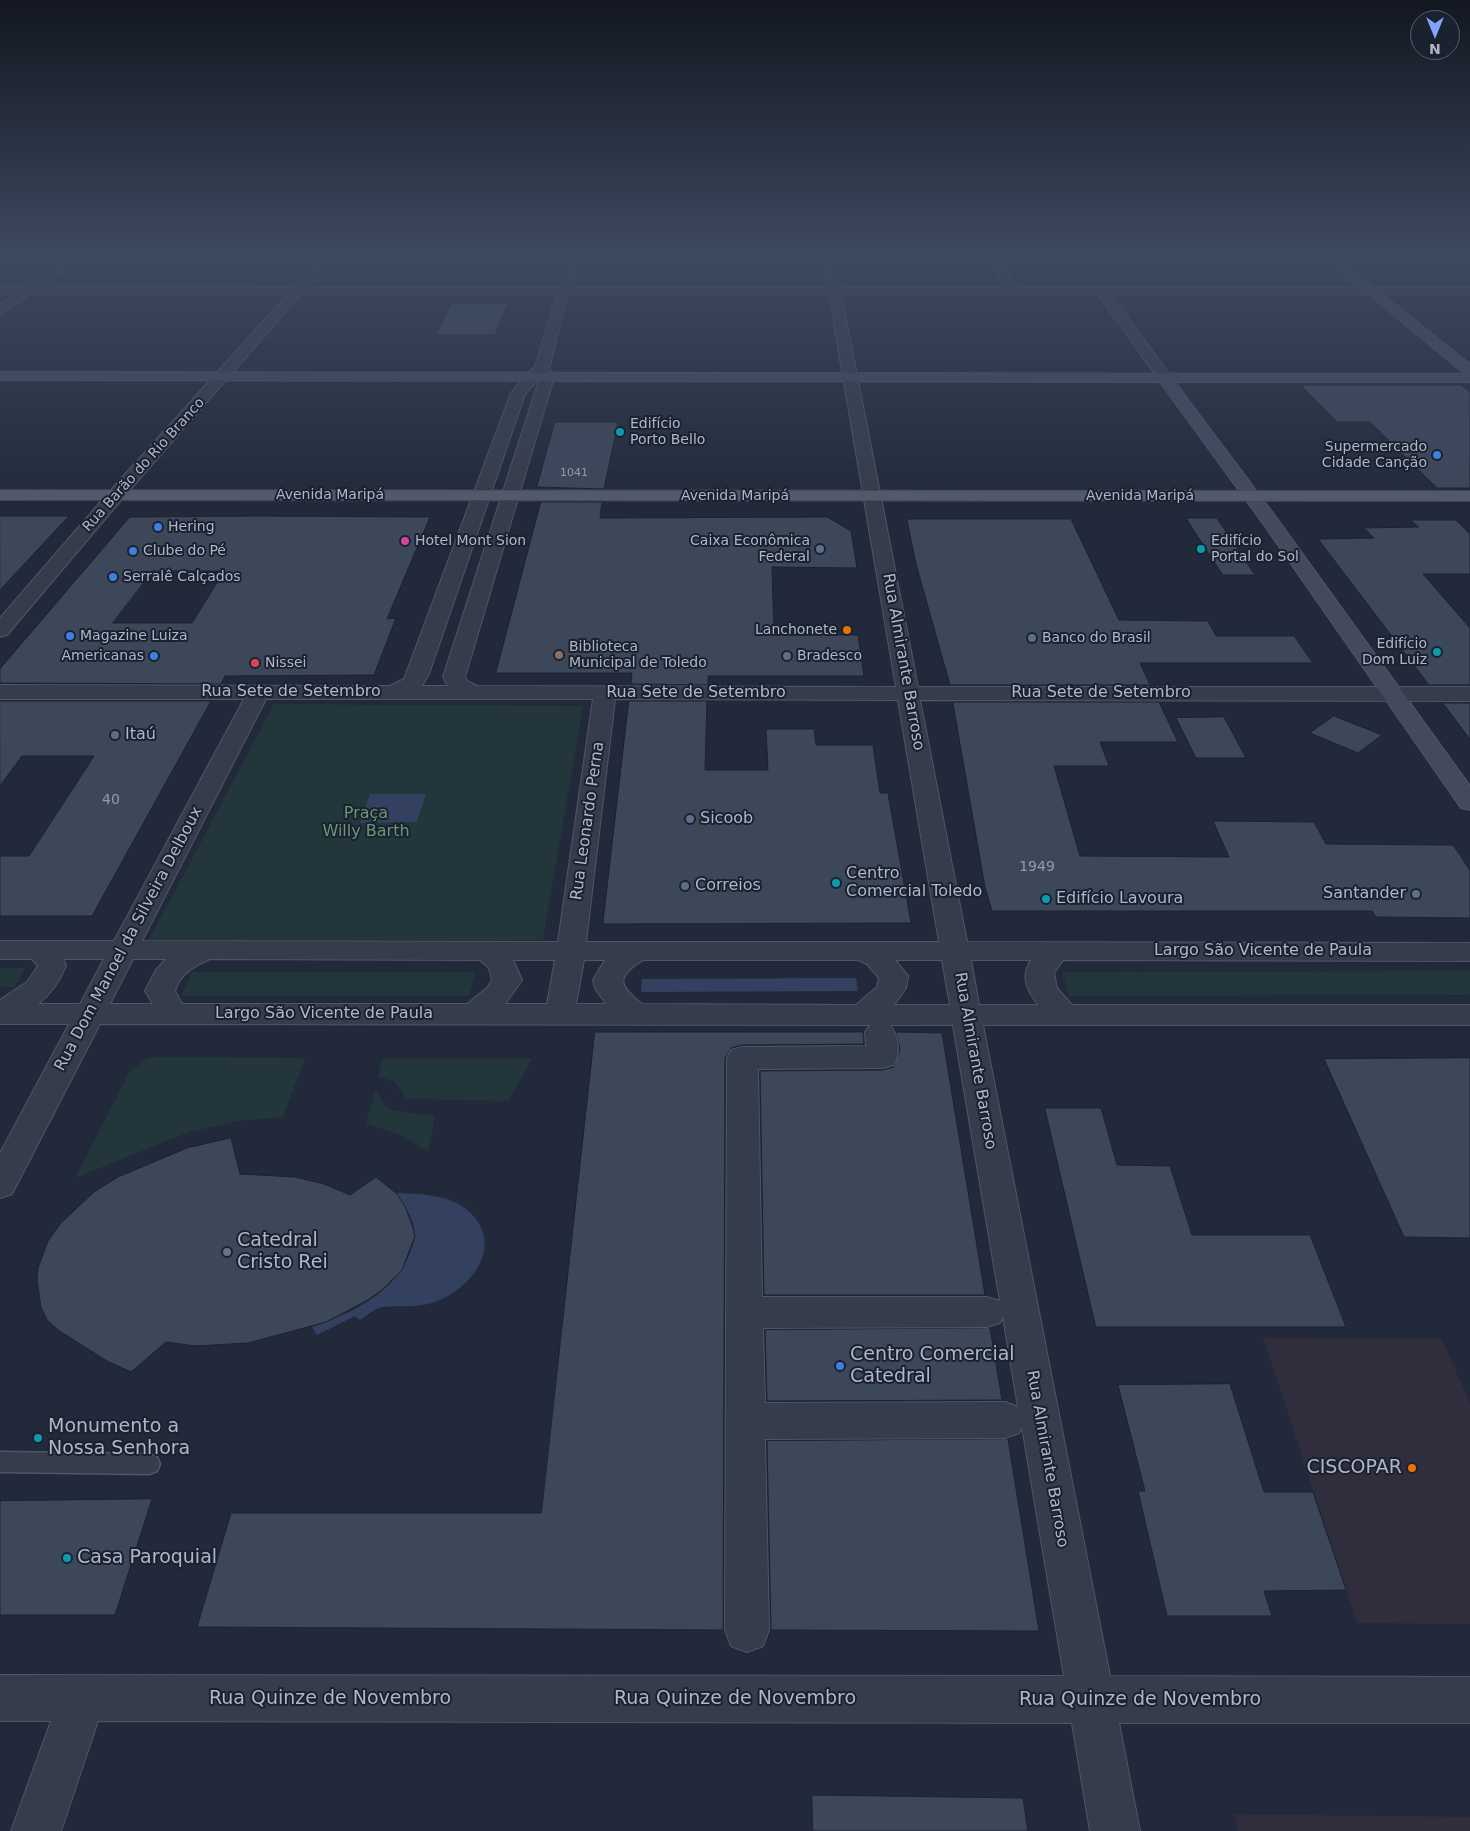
<!DOCTYPE html>
<html>
<head>
<meta charset="utf-8">
<style>
  body { margin:0 }
  #map { position:relative; width:1470px; height:1831px; overflow:hidden; background:#21293a; font-family:"DejaVu Sans",sans-serif }
  canvas { display:block }
  .north { position:absolute; left:1410px; top:10px; width:50px; height:50px; box-sizing:border-box; background:#1a212f; border:1px solid #565d6c; border-radius:50%; rotate:180deg; font-size:14px; font-weight:700; line-height:20px; text-align:center; color:#b0b6c7 }
  .north::after { content:''; display:block; margin:auto; width:18px; height:22px; background:#82a4fa; clip-path:polygon(50% 0,100% 100%,50% 72%,0 100%) }
</style>
</head>
<body>
<div id="map">
<canvas width="1470" height="1831"></canvas>
<div class="north">N</div>
</div>
<script>
const ctx = document.querySelector('canvas').getContext('2d');
ctx.lineJoin = 'round';
function fillPath(path, color) { ctx.fillStyle = color; ctx.fill(path, 'evenodd'); }
function strokePath(path, color, width, dash) { ctx.strokeStyle = color; ctx.lineWidth = width; ctx.lineCap = dash ? 'butt' : 'round'; ctx.setLineDash(dash || []); ctx.stroke(path); }
function label(font, color, halo, rows, align = 'center') {
  ctx.font = font + ' "DejaVu Sans",sans-serif'; ctx.lineWidth = 4; ctx.setLineDash([]); ctx.textBaseline = 'middle'; ctx.strokeStyle = halo; ctx.fillStyle = color; for (const [text, x, y, turn = 0] of rows) {
    ctx.save(); ctx.translate(x, y); ctx.rotate((+turn || 0) * Math.PI / 180); ctx.textAlign = isNaN(turn) ? turn : align; if (halo) ctx.strokeText(text, 0, 0); ctx.fillText(text, 0, 0); ctx.restore();
  }
}
fillPath(new Path2D(`
  M1263 1338 1442 1339 1470 1403V1624L1357 1623Z
  M1234 1814 1470 1817V1831H1238Z`), '#302d3c');
fillPath(new Path2D(`
  M274 704 583 706 543 940H149Z
  M0 968H25L14 987H0Z
  M1470 971V995L1069 996 1062 972Z
  M192 972H475L469 996H181Z
  M154 1057 305 1058 283 1117 240 1121 189 1132 75 1178 130 1071 146 1059Z
  M382 1059H532L508 1101 407 1099 395 1082 378 1076Z
  M375 1090 387 1107 392 1110 435 1116 428 1152 401 1135 366 1124Z`), '#23363b');
fillPath(new Path2D(`
  M370 794H426L417 822 360 823Z
  M856 978 858 991 641 992 642 979Z
  M396 1193C426 1194 461 1195 478 1222 500 1256 463 1294 432 1303 415 1308 399 1305 382 1307 375 1308 366 1316 360 1320L355 1316 317 1335 312 1327C350 1314 395 1293 410 1253 412 1247 415 1241 415 1234 414 1219 404 1205 396 1193Z`), '#334060');
const building = new Path2D(`
  M452 303H508L495 335H436Z
  M1301 385H1461L1470 392V488H1437L1370 422H1337Z
  M555 422H618L604 489 537 487Z
  M541 502H602L600 518 827 517 851 531 857 568 772 567 774 635H858L864 676H708V685L631 684 632 673H496Z
  M0 516H69L0 590Z
  M130 517 259 516 430 517 387 619 396 618 374 675 225 676 221 684 0 683V669ZM153 571H224L192 623H113Z
  M1186 518H1217L1255 575H1223Z
  M907 519H1071L1119 620 1208 621 1216 636H1294L1313 663H1140L1150 685H950L916 564Z
  M1411 520H1456L1470 534V574H1423L1470 628V685H1429L1318 539 1374 538 1364 528 1418 527Z
  M0 701H211L92 916H0V856H29L94 756H22L0 786Z
  M629 701H707L705 770H768L766 729H814L816 745H873L880 793H888L911 923 603 924Z
  M953 702H1159L1178 742H1100L1109 766H1054L1080 856 1229 857 1213 821 1314 822 1326 844 1453 845 1470 870V918L1376 917 1372 911H992L985 887Z
  M1443 703H1470V739Z
  M1334 716 1382 735 1358 753 1310 733Z
  M1224 717 1246 758H1196L1176 718Z
  M595 1032H863L864 1044 742 1045 731 1048 725 1058 723 1630 197 1627 231 1513H541Z
  M896 1032 942 1033 985 1295H764L760 1071 883 1070 894 1067 900 1050Z
  M1470 1058V1238L1404 1237 1324 1059Z
  M1045 1108H1101L1117 1165 1170 1166 1192 1235H1310L1346 1327H1096Z
  M231 1138 240 1174 295 1177 324 1184 350 1195 376 1177 396 1193 405 1206 413 1228 415 1236 402 1270 382 1290 366 1301 326 1322 248 1343 196 1346 166 1342 131 1372 107 1361 58 1330 47 1320 41 1307 37 1280 38 1268 48 1241 61 1223 94 1192 118 1177 187 1148Z
  M990 1328 1002 1400 767 1401 765 1330Z
  M1230 1384 1264 1492H1313L1346 1590 1264 1591 1272 1616H1167L1138 1491H1145L1118 1385Z
  M1008 1439 1039 1631 771 1630 767 1441Z
  M152 1499 115 1615H0V1501Z
  M812 1795 1023 1798 1028 1831H813Z`);
fillPath(building, '#3d475a');
strokePath(building, '#1c2331', 1);
const lane = new Path2D(`
  M0 1452 149 1454 157 1457 160 1464 157 1471 149 1474 0 1472Z`);
const street = new Path2D(`
  M71 255H84L42 286 294 287 323 255H334L308 287H560L572 255H582L572 287H828L822 255H833L840 287H1005L988 255H999L1017 287H1470V295L1111 294 1171 377 1164 381 1159 380 1098 294H841L918 687H1470V701L920 700 967 942 1470 943V961L1063 960 1054 973 1057 988 1072 1005H1470V1025H983L1110 1676 1470 1677V1723H1119L1140 1831H1090L1072 1723 98 1721 61 1831H11L51 1721H0V1675L1064 1676 1022 1427 1019 1433 1005 1438 765 1439 769 1630 763 1646 747 1652 731 1646 725 1630 727 1058 731 1050 742 1047 866 1046 865 1032 870 1025 100 1024 12 1194 0 1198V1153L69 1024H0V1000L27 982 38 966 32 959H0V941H114L244 699H0V685L390 686 404 679 511 393 527 373 535 367 557 294H301L122 499 7 635 0 637V618L110 491 288 294H31L0 314V304L15 294H0V286H26ZM569 294H829L896 687 477 686 467 681 465 677 554 377 549 369 561 320ZM540 377 443 677 448 686H422L429 674 525 394ZM266 699H593L558 942 142 941ZM615 699 898 700 939 942H586ZM63 959H104L80 1004H38C51 994 60 981 66 966ZM133 959H166L156 970 145 991 153 1004H110ZM210 959 480 960 489 968 492 980 487 988 467 1004H182L175 991C180 974 194 966 210 959ZM513 960H555L547 1004H505L522 980ZM584 960H605L593 980 595 988 606 1004H576ZM643 960H858L867 964 879 978 877 987 856 1005 642 1004C618 985 616 977 643 960ZM895 960H942L950 1005H894L906 988 908 976ZM971 960H1031C1020 977 1027 990 1038 1005H979ZM890 1025H953L1000 1301 987 1297H762L758 1069 883 1068 894 1065C901 1053 898 1035 890 1025ZM1003 1317 1018 1407 1005 1402 765 1403 763 1328 987 1327 1000 1323Z`);
const secondary = new Path2D(`
  M1321 255H1333L1470 364V382H1175L1276 517 1470 786V810L1461 808 1264 525 1160 382 0 380V372L1465 374Z`);
const primary = new Path2D(`
  M0 490 1470 491V501L0 500Z`);
strokePath(lane, '#505665', 3);
strokePath(street, '#505665', 2);
strokePath(secondary, '#505665', 2);
strokePath(primary, '#3e4554', 2);
fillPath(lane, '#353c4b');
fillPath(street, '#353c4b');
fillPath(secondary, '#434a5e');
fillPath(primary, '#535a6b');
const sky = ctx.createLinearGradient(0, 0, 0, 511);
sky.addColorStop(0, '#121720');
sky.addColorStop(0.5, '#3d4960');
sky.addColorStop(1, '#3d496000');
ctx.fillStyle = sky;
ctx.fillRect(0, 0, 1470, 511);
for (const [x, y, r, color] of [
  [620,432,5,"#0f9aa8"],
  [1437,455,5,"#3f7fe0"],
  [158,527,5,"#3f7fe0"],
  [405,541,5,"#d1479c"],
  [820,549,5,"#5c6f8a"],
  [1201,549,5,"#0f9aa8"],
  [133,551,5,"#3f7fe0"],
  [113,577,5,"#3f7fe0"],
  [847,630,5,"#e8710a"],
  [70,636,5,"#3f7fe0"],
  [1032,638,5,"#5c6f8a"],
  [1437,652,5,"#0f9aa8"],
  [559,655,5,"#8d6e63"],
  [154,656,5,"#3f7fe0"],
  [787,656,5,"#5c6f8a"],
  [255,663,5,"#e0444e"],
  [115,735,5,"#5c6f8a"],
  [690,819,5,"#5c6f8a"],
  [836,883,5,"#0f9aa8"],
  [685,886,5,"#5c6f8a"],
  [1416,894,5,"#5c6f8a"],
  [1046,899,5,"#0f9aa8"],
  [227,1252,5,"#6b7280"],
  [840,1366,5,"#3f7fe0"],
  [38,1438,5,"#0f9aa8"],
  [1412,1468,5,"#e8710a"],
  [67,1558,5,"#0f9aa8"]
]) { const dot = new Path2D(); dot.arc(x, y, r, 0, 2 * Math.PI); ctx.fillStyle = color; ctx.fill(dot); strokePath(dot, '#1a212f', 2); }
label('11px', '#939aac', null, [
  ["1041",574,473]
]);
label('14px', '#b0b6c7', '#1a212f', [
  ["Edifício",630,424],
  ["Porto Bello",630,440],
  ["Supermercado",1427,447,"right"],
  ["Cidade Canção",1427,463,"right"],
  ["Hering",168,527],
  ["Hotel Mont Sion",415,541],
  ["Caixa Econômica",810,541,"right"],
  ["Federal",810,557,"right"],
  ["Edifício",1211,541],
  ["Portal do Sol",1211,557],
  ["Clube do Pé",143,551],
  ["Serralê Calçados",123,577],
  ["Lanchonete",837,630,"right"],
  ["Magazine Luiza",80,636],
  ["Banco do Brasil",1042,638],
  ["Edifício",1427,644,"right"],
  ["Dom Luiz",1427,660,"right"],
  ["Biblioteca",569,647],
  ["Municipal de Toledo",569,663],
  ["Americanas",144,656,"right"],
  ["Bradesco",797,656],
  ["Nissei",265,663]
], 'left');
label('14px', '#b0b6c7', '#1a212f', [
  ["Rua Barão do Rio Branco",144,465,-48],
  ["Avenida Maripá",330,495],
  ["Avenida Maripá",735,496],
  ["Avenida Maripá",1140,496]
]);
label('14px', '#939aac', null, [
  ["40",111,800],
  ["1949",1037,867]
]);
label('16px', '#b0b6c7', '#1a212f', [
  ["Rua Almirante Barroso",903,662,80],
  ["Rua Sete de Setembro",291,692],
  ["Rua Sete de Setembro",696,693],
  ["Rua Sete de Setembro",1101,693],
  ["Rua Leonardo Perna",588,821,-82],
  ["Rua Dom Manoel da Silveira Delboux",129,939,-62],
  ["Largo São Vicente de Paula",1263,951],
  ["Largo São Vicente de Paula",324,1014],
  ["Rua Almirante Barroso",975,1061,80],
  ["Rua Almirante Barroso",1047,1459,80]
]);
label('16px', '#b0b6c7', '#1a212f', [
  ["Itaú",125,735],
  ["Sicoob",700,819],
  ["Centro",846,874],
  ["Comercial Toledo",846,892],
  ["Correios",695,886],
  ["Santander",1406,894,"right"],
  ["Edifício Lavoura",1056,899]
], 'left');
label('16px', '#669877', '#1a212f', [
  ["Praça",366,814],
  ["Willy Barth",366,832]
]);
label('19px', '#b0b6c7', '#1a212f', [
  ["Catedral",237,1241],
  ["Cristo Rei",237,1263],
  ["Centro Comercial",850,1355],
  ["Catedral",850,1377],
  ["Monumento a",48,1427],
  ["Nossa Senhora",48,1449],
  ["CISCOPAR",1402,1468,"right"],
  ["Casa Paroquial",77,1558]
], 'left');
label('19px', '#b0b6c7', '#1a212f', [
  ["Rua Quinze de Novembro",330,1699],
  ["Rua Quinze de Novembro",735,1699],
  ["Rua Quinze de Novembro",1140,1700]
]);
</script>
</body>
</html>
